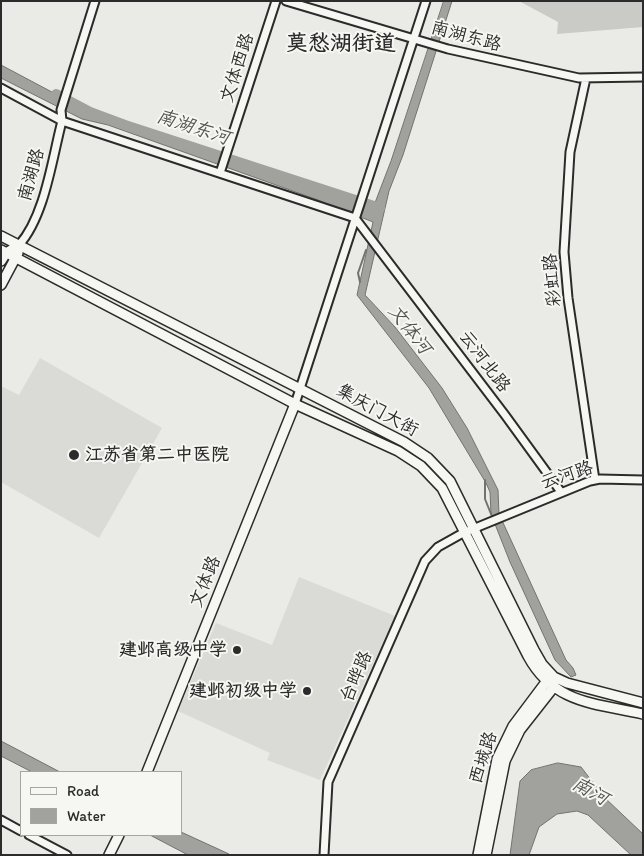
<!DOCTYPE html>
<html>
<head>
<meta charset="utf-8">
<style>
  body { margin:0 }
  #map { position:relative; width:644px; height:856px; overflow:hidden; background:#eaeae6; font-family:Itim,sans-serif }
  canvas { display:block }
  .frame { position:absolute; inset:0; border:2px solid #2b2b2b; pointer-events:none }
  .legend { position:absolute; left:20px; top:771px; width:162px; height:65px; box-sizing:border-box; background:#f6f6f2; border:1px solid #a5a5a2; margin:0; padding:6px 9px; list-style:none; font-size:15px; color:#2b2b2b }
  .legend li { display:flex; align-items:center; gap:10px; height:25px }
  .legend b { width:25px; border:1px solid #a5a5a2 }
</style>
</head>
<body>
<div id="map">
<canvas width="644" height="856"></canvas>
<div class="frame"></div>
<ul class="legend">
<li><b style="height:6px;background:#f6f6f2"></b>Road</li>
<li><b style="height:14px;background:#a1a19e"></b>Water</li>
</ul>
</div>
<script>
const ctx = document.querySelector('canvas').getContext('2d');
ctx.lineJoin = 'round';
function fillPath(path, color) { ctx.fillStyle = color; ctx.fill(path, 'evenodd'); }
function strokePath(path, color, width, dash) { ctx.strokeStyle = color; ctx.lineWidth = width; ctx.lineCap = dash ? 'butt' : 'round'; ctx.setLineDash(dash || []); ctx.stroke(path); }
function label(font, color, halo, rows, align = 'center') {
  ctx.font = font + ' Itim,"LXGW WenKai TC",sans-serif'; ctx.lineWidth = 4; ctx.setLineDash([]); ctx.textBaseline = 'middle'; ctx.strokeStyle = halo; ctx.fillStyle = color; for (const [text, x, y, turn = 0] of rows) {
    ctx.save(); ctx.translate(x, y); ctx.rotate((+turn || 0) * Math.PI / 180); ctx.textAlign = isNaN(turn) ? turn : align; if (halo) ctx.strokeText(text, 0, 0); ctx.fillText(text, 0, 0); ctx.restore();
  }
}
fillPath(new Path2D(`
  M40 358 162 428 99 538 1 482V386L19 395Z
  M299 577 395 616 320 780 267 760 270 753 178 711 216 623 272 645Z`), '#dadad6');
fillPath(new Path2D(`
  M519 1H643V27L557 34 558 22Z`), '#cacac7');
const water = new Path2D(`
  M444 1H452L403 155 389 191 365 295 395 327 442 388 467 428 498 490 499 514 566 660 573 668 576 675 571 677 555 660 510 562 491 514 490 492 486 483 429 388 357 295 373 222 318 200 108 125 82 119 1 78V65L99 117 311 186 373 208 391 161Z
  M1 741 60 772H32L1 756Z
  M558 763 581 767 605 798 643 834V855H631L588 815 577 811 557 814 539 827 529 855H510L520 781 531 770Z
  M181 832 229 854 230 855H188L150 835H181Z`);
fillPath(water, '#a1a19e');
strokePath(water, '#727270', 1);
strokePath(new Path2D(`
  M360 282 358 273 366 250
  M485 480V499L493 519`), '#727270', 2);
strokePath(new Path2D(`
  M56 94 90 112 125 125 380 208`), '#a1a19e', 10);
const minor = new Path2D(`
  M286 1 448 49 579 78 643 77
  M586 78 570 152 564 252 568 298 595 480
  M1 88 62 121 355 218 505 415 561 492
  M220 173 276 1
  M19 245C45 216 52 159 62 121L61 110 95 1
  M295 404 426 1
  M1 820 21 831
  M29 835 67 855
  M324 855 328 782 425 561 438 547 463 533 590 481 600 479 643 480`);
const major = new Path2D(`
  M1 236 404 442 428 458 450 481 534 650 542 664 554 677 567 683 643 703
  M1 250 295 404 398 451 421 466 442 488 528 656C554 704 595 703 643 714
  M1 261 6 253 19 245
  M1 285 18 253
  M147 772 295 404
  M109 855 119 835
  M478 855 497 759 513 726 546 682
  M486 855 505 761 520 730 553 688`);
strokePath(minor, '#2b2b2b', 11);
strokePath(major, '#2b2b2b', 12);
strokePath(minor, '#f6f6f2', 7);
strokePath(major, '#f6f6f2', 9);
for (const [x, y, r, color] of [
  [74,455,6,"#2b2b2b"],
  [237,650,5,"#2b2b2b"],
  [307,691,5,"#2b2b2b"]
]) { const dot = new Path2D(); dot.arc(x, y, r, 0, 2 * Math.PI); ctx.fillStyle = color; ctx.fill(dot); strokePath(dot, '#f6f6f2', 2); }
label('18px', '#2b2b2b', '#f6f6f2', [
  ["南湖东路",466,37,15],
  ["文体西路",238,68,-72],
  ["南湖路",32,175,-74],
  ["彩虹路",553,280,-95],
  ["云河北路",484,362,53],
  ["集庆门大街",377,411,28],
  ["云河路",567,476,-18],
  ["文体路",206,582,-68],
  ["台晔路",357,677,-67],
  ["西城路",484,758,-72]
]);
label('bold 18px', '#2b2b2b', '#f6f6f2', [
  ["江苏省第二中医院",85,455,"left"],
  ["建邺高级中学",227,650],
  ["建邺初级中学",297,691]
], 'right');
label('italic 19px', '#545453', '#f6f6f2', [
  ["南湖东河",193,128,18],
  ["文体河",409,330,52],
  ["南河",590,792,29]
]);
label('bold 22px', '#2b2b2b', '#f6f6f2', [
  ["莫愁湖街道",341,44]
]);
</script>
</body>
</html>
